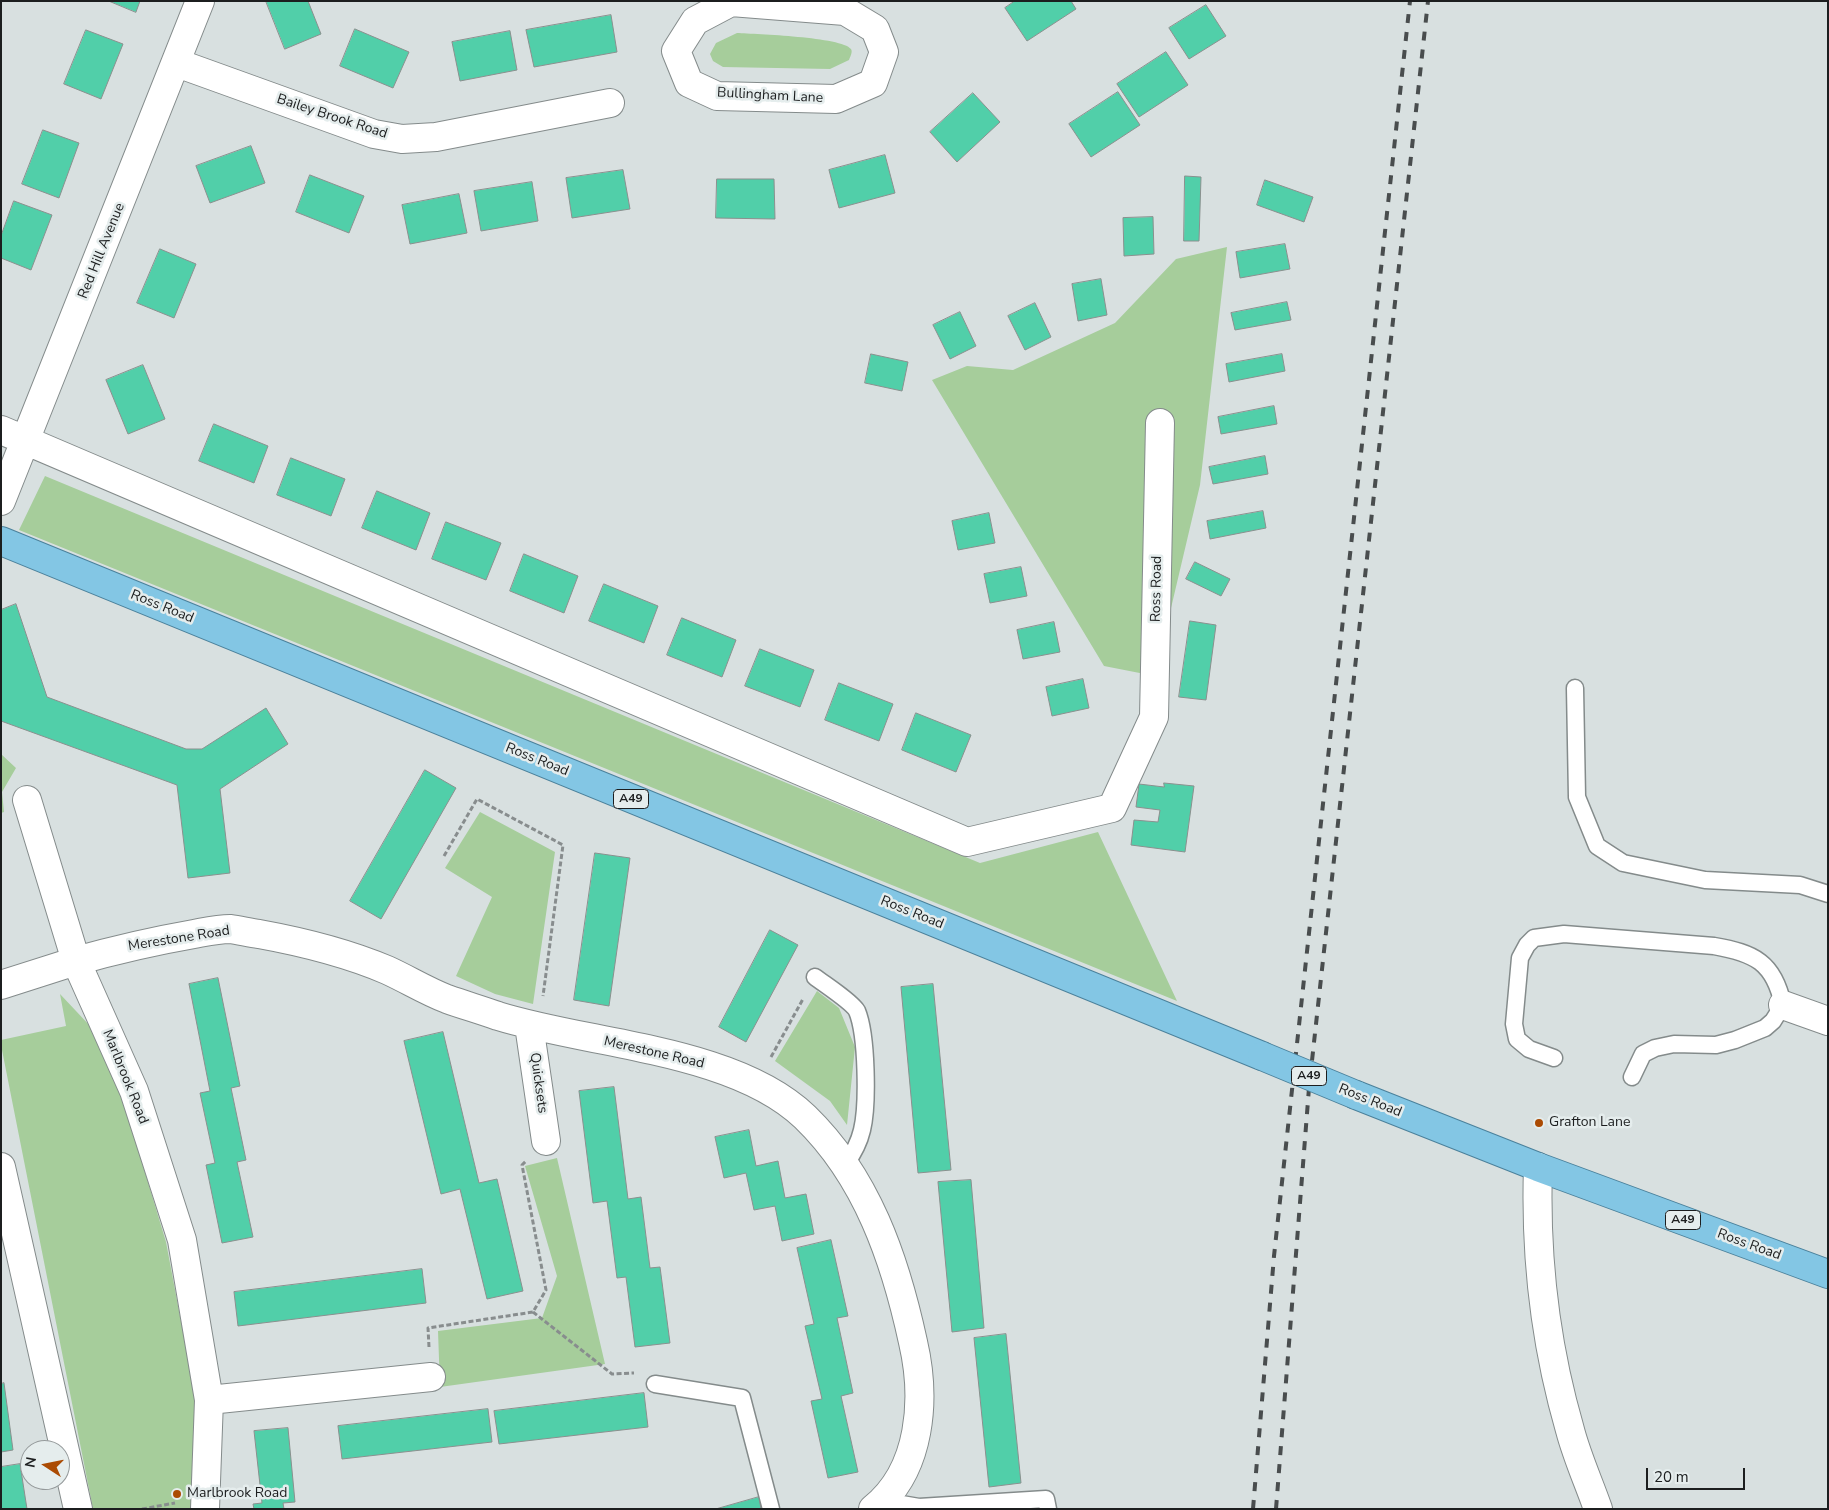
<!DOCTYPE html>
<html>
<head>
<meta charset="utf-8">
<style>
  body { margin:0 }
  #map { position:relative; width:1829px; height:1510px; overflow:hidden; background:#d8e0e0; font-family:"Nunito Sans",sans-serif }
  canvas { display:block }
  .frame { position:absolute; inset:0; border:2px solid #1c1e1f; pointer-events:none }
  .north { position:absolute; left:20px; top:1440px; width:50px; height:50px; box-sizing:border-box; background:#e5eded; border:1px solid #959a9b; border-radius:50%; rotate:281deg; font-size:14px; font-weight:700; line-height:20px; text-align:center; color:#1c1e1f }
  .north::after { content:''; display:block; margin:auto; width:18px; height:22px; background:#ab4b03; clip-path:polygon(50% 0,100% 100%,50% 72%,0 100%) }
  .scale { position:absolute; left:1646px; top:1468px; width:99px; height:22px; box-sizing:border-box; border:2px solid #1c1e1f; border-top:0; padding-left:6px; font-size:15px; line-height:18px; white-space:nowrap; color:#1c1e1f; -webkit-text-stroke:4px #e5eded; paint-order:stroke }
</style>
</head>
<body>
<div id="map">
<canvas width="1829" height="1510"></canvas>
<div class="frame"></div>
<div class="north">N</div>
<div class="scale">20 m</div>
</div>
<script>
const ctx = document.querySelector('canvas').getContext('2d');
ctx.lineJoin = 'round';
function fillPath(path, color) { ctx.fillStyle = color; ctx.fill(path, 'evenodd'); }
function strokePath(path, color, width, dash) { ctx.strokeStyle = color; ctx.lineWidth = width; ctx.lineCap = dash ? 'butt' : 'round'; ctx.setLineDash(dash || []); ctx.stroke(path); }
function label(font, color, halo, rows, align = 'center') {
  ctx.font = font + ' "Nunito Sans",sans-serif'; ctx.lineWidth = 5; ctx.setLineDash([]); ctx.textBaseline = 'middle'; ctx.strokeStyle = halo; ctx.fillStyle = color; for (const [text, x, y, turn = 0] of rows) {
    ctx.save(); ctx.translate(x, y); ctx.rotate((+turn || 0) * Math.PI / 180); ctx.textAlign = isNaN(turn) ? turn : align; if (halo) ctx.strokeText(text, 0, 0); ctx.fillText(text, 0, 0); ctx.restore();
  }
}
fillPath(new Path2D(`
  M737 33C756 34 842 37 851 49 853 52 850 57 849 60L830 69 723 67 713 61 710 54 716 43Z
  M1227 247 1200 485 1155 676 1104 666 932 380 967 366 1013 370 1115 323 1176 259Z
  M45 476 980 863 1098 832 1177 1001 19 530Z
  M1 754 16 768 2 792 4 812 1 813Z
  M480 812 555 852 533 1004 495 994 456 976 492 897 445 868Z
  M817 991 839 1008 855 1047 847 1125 830 1101 775 1061Z
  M60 994 92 1028 122 1096 166 1242 196 1401 191 1509H93L1 1045V1040L66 1026Z
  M557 1158 605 1364 440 1387 438 1331 542 1318 557 1276 525 1166Z`), '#a6cd9b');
const building = new Path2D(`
  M109 1H140L136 12Z
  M266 1H308L321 34 285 49Z
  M1015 1H1071L1076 9 1027 41 1005 8Z
  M1206 5 1226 36 1189 59 1169 28Z
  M611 15 617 52 534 67 526 30Z
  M355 29 409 52 393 88 340 66Z
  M86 30 123 44 101 99 64 84Z
  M510 31 517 70 460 81 452 42Z
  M1166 52 1188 85 1139 117 1117 84Z
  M1118 92 1140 125 1091 157 1069 124Z
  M973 93 1000 122 957 162 930 132Z
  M43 130 79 143 59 198 22 184Z
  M251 146 265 183 210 203 196 166Z
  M885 155 895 193 839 208 829 170Z
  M623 170 630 209 572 218 566 178Z
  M310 175 364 196 349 233 296 212Z
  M1185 176 1201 177 1199 241H1184Z
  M717 179H774L775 219 716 218Z
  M1265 180 1313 197 1304 222 1257 205Z
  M532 182 538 221 481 231 474 191Z
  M459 194 467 233 410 244 402 205Z
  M14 201 52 215 31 270 1 258V236Z
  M1153 217 1154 254 1124 256 1123 218Z
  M1285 244 1290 269 1240 278 1236 252Z
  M160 249 196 264 174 318 137 303Z
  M1101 279 1107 315 1078 321 1072 284Z
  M1287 302 1291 320 1235 330 1231 313Z
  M1035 303 1051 337 1025 350 1008 316Z
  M960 312 976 346 950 359 933 325Z
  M871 354 908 362 902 391 865 383Z
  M1282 354 1285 371 1229 382 1226 364Z
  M143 365 165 419 128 434 106 380Z
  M1274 406 1277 424 1221 434 1218 417Z
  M214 424 268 446 254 483 199 461Z
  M1265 456 1268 474 1213 484 1209 467Z
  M291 458 345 479 331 516 277 495Z
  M377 491 430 513 416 550 362 528Z
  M1263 511 1266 528 1210 539 1207 521Z
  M989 513 995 543 958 550 952 521Z
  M446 522 501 543 486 580 432 559Z
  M524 554 578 576 564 613 510 591Z
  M1195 562 1230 579 1221 596 1186 579Z
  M1021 567 1027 596 990 603 984 574Z
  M604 584 658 606 644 643 589 621Z
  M16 604 47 697 186 749H202L266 708 288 744 220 789 230 873 188 878 177 785 1 721V610Z
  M682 618 736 640 722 677 667 655Z
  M1190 621 1216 625 1206 700 1179 697Z
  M1054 622 1060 652 1023 659 1017 630Z
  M760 649 814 670 800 707 745 686Z
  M1083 679 1089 708 1052 716 1046 687Z
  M839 683 893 704 879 741 825 720Z
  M916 713 971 735 956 772 902 750Z
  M425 770 456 788 381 919 350 901Z
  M1164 783 1194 786 1185 852 1131 845 1134 820 1158 822 1160 810 1136 807 1139 784 1164 787Z
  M595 853 630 858 609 1006 574 1000Z
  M770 930 798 945 746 1042 719 1027Z
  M218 978 240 1086 231 1088 246 1160 237 1162 253 1237 222 1243 206 1165 215 1163 200 1093 210 1091 189 984Z
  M933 984 951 1170 918 1173 901 987Z
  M443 1032 479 1183 497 1179 523 1291 487 1299 460 1189 441 1194 404 1041Z
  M614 1087 628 1199 641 1197 650 1268 660 1267 670 1343 635 1347 626 1277 617 1278 607 1201 593 1203 579 1091Z
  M749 1130 756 1166 778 1161 785 1198 806 1194 814 1234 782 1241 775 1206 754 1210 746 1173 724 1178 715 1137Z
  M971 1180 984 1328 952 1332 938 1182Z
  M831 1240 848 1316 837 1318 853 1393 841 1396 858 1472 828 1478 811 1401 822 1399 805 1326 814 1324 797 1248Z
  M422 1269 426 1303 238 1326 234 1292Z
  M1006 1334 1021 1483 989 1487 974 1338Z
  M4 1383 13 1450 1 1452V1384Z
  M644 1393 648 1427 499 1444 494 1411Z
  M488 1409 492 1442 342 1459 338 1426Z
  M288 1428 295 1502 283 1503 284 1509H254L253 1504 262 1503 254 1431Z
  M20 1464 27 1509H1V1467Z
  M759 1497 761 1509H716Z`);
fillPath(building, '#51cfa9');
strokePath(building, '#8a908e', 1);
const service = new Path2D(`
  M1575 688 1577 797 1597 846 1623 863 1705 880 1800 885 1828 894
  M815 977C824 984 852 1002 857 1011 867 1035 868 1105 862 1130 859 1143 853 1154 845 1165
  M1554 1058 1529 1049 1517 1039 1514 1024 1520 958 1527 945 1534 938 1564 934 1714 946C1754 953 1774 962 1783 1005L1773 1021 1765 1028 1735 1040 1716 1045 1674 1044 1655 1048 1643 1054 1632 1077
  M655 1384 742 1398 771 1509
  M884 1501 919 1507 1046 1499 1048 1509`);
const minor = new Path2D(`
  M731 2 845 11 875 29 884 52 873 83 836 99 717 96 689 83 676 51 695 21Z
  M177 63 374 134 402 139 436 137 610 103
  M1 430 967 842 1112 808 1154 717 1160 423
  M1 501 200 1
  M27 800 76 961C115 950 154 941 194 934 205 932 218 929 230 929 239 930 250 933 259 934 303 942 347 953 387 970 407 979 426 991 447 999 464 1005 481 1010 498 1016 591 1045 734 1049 805 1117 867 1177 895 1259 913 1342 926 1398 922 1470 873 1509
  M1 985 76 961 134 1091 182 1240 209 1400 205 1509
  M1783 1005 1828 1021
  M529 1025 546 1141
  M1 1167 78 1509
  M1538 1167C1535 1256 1545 1344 1570 1430 1577 1457 1589 1483 1598 1509
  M209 1400 431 1377`);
const trunk = new Path2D(`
  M1 541 1262 1056
  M1356 1095 1538 1167 1828 1274`);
strokePath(service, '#848b8b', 19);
strokePath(minor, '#848b8b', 30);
strokePath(trunk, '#4b819b', 30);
strokePath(new Path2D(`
  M444 856 477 799 563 845 543 996
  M771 1057 803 999
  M533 1312 612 1374 634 1373
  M429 1347 428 1328 533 1312 546 1290 522 1165 526 1161
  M142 1509 175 1503`), '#888d8e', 3, [5, 2.5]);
strokePath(service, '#fff', 16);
strokePath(minor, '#fff', 28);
strokePath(trunk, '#83c6e4', 28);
strokePath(new Path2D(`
  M1253 1509 1274 1256 1410 1
  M1276 1509 1309 1088 1428 1`), '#494d4e', 4, [9, 9]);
const trunkBridge = new Path2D(`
  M1262 1056 1356 1095`);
strokePath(trunkBridge, '#4b819b', 30, []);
strokePath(trunkBridge, '#83c6e4', 28);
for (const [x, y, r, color] of [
  [1539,1123,5,"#ab4b03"],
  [177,1494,5,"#ab4b03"]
]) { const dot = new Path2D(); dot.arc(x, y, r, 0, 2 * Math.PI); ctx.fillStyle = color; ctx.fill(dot); strokePath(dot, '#e5eded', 2); }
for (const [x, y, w] of [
  [631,799,35],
  [1309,1076,35],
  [1683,1220,35]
]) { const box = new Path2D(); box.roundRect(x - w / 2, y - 9.5, w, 19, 4); ctx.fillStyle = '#e5eded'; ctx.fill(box); strokePath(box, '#1c1e1f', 1); }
label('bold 12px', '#1c1e1f', null, [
  ["A49",631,799],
  ["A49",1309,1076],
  ["A49",1683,1220]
]);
label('14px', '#1c1e1f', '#e5eded', [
  ["Bullingham Lane",770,96,3],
  ["Bailey Brook Road",332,117,18],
  ["Red Hill Avenue",102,251,-68],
  ["Ross Road",1157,589,-89],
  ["Ross Road",162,607,22],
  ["Ross Road",537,760,22],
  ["Ross Road",912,913,22],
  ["Merestone Road",179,939,-9],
  ["Merestone Road",654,1053,13],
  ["Marlbrook Road",125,1077,68],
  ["Quicksets",538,1083,82],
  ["Ross Road",1370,1101,22],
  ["Ross Road",1749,1245,20]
]);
label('14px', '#1c1e1f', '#e5eded', [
  ["Grafton Lane",1549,1123],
  ["Marlbrook Road",187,1494]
], 'left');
</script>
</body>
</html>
